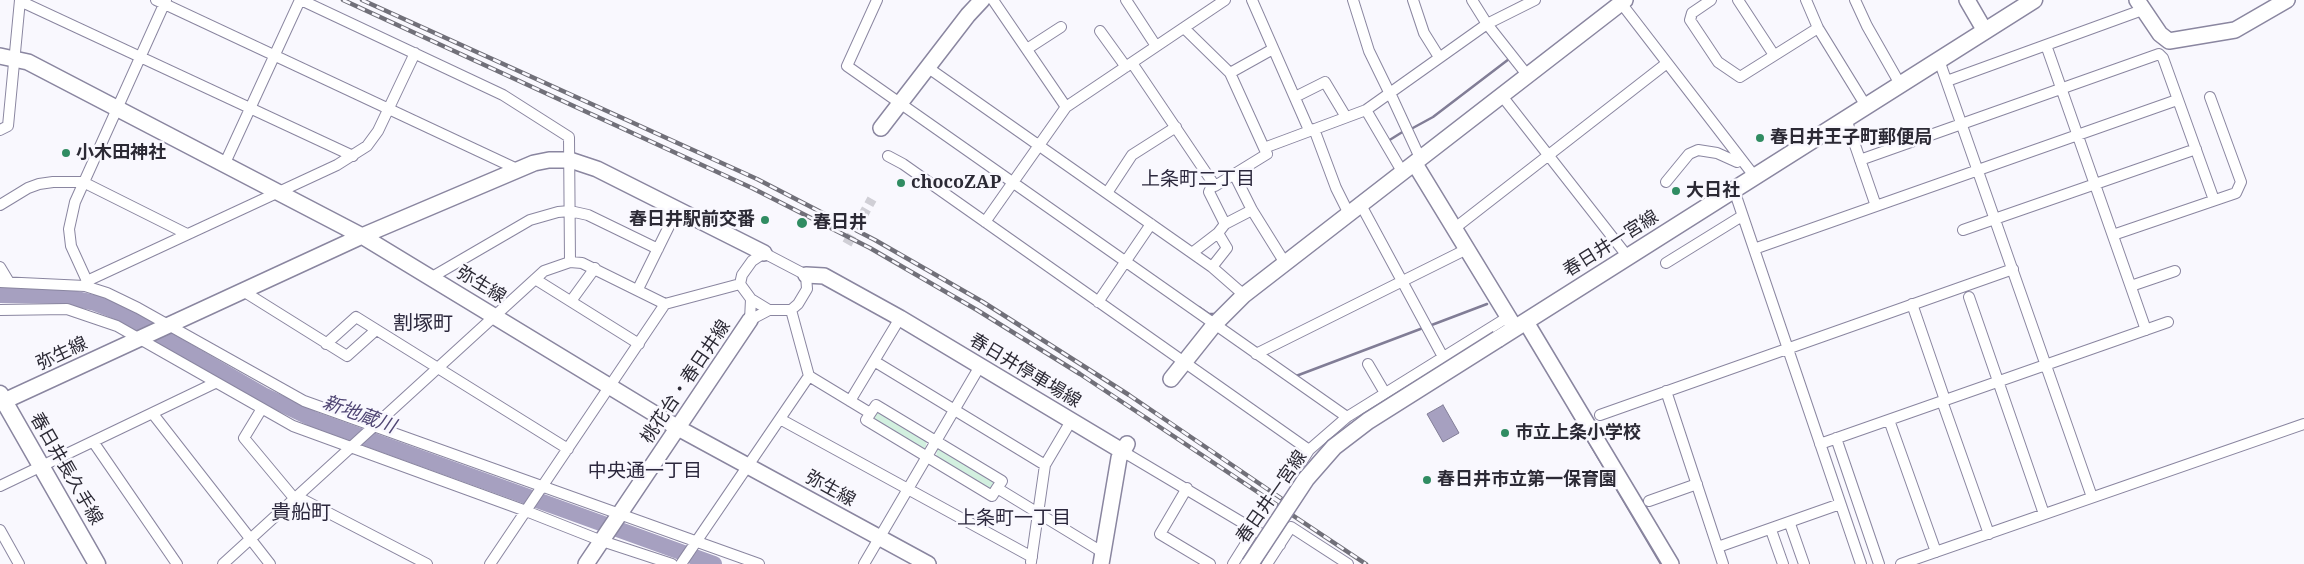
<!DOCTYPE html>
<html>
<head>
<meta charset="utf-8">
<style>
  body { margin:0 }
  canvas { display:block; background:#f9f8fe }
</style>
</head>
<body>
<canvas width="2304" height="564"></canvas>
<script>
const c = document.querySelector('canvas').getContext('2d');
c.lineJoin = 'round';
function paint(path, color) { c.fillStyle = color; c.fill(path, 'evenodd'); }
const shape = rows => new Path2D(rows.map(r => 'M' + r).join(''));
function strokePath(path, color, width, dash) { c.strokeStyle = color; c.lineWidth = width; c.lineCap = dash ? 'butt' : 'round'; c.setLineDash(dash || []); c.stroke(path); }
function drawText(font, color, halo, rows, align = 'center') {
  c.font = font + ' "Noto Serif","Noto Sans JP",serif'; c.lineWidth = 5; c.setLineDash([]); c.textBaseline = 'middle'; c.strokeStyle = halo; c.fillStyle = color; for (const [text, x, y, turn = 0] of rows) {
    c.save(); c.translate(x, y); c.rotate((+turn || 0) * Math.PI / 180); c.textAlign = isNaN(turn) ? turn : align; if (halo) c.strokeText(text, 0, 0); c.fillText(text, 0, 0); c.restore();
  }
}
paint(shape([
  [879,412,927,441,925,449,921,450,873,420,875,413],
  [941,449,993,481,994,485,992,489,988,490,936,458,937,450]
]), '#d2f0df');
const water = shape([
  [1443,405,1459,433,1443,442,1427,414,1443,405]
]);
paint(water, '#a6a0c0');
strokePath(water, '#817d96', 1);
strokePath(shape([
  [1411,129,1433,117,1509,59],
  [1388,141,1404,131],
  [1199,307,1209,314,1216,314],
  [1429,326,1487,304],
  [1296,376,1423,328],
  [1570,410,1661,564]
]), '#817d96', 2.5);
strokePath(shape([
  [0,295,63,296,95,303,123,314,263,395,313,419,714,564]
]), '#a6a0c0', 16);
strokePath(shape([
  [847,244,872,199]
]), '#d0cfd6', 10, [10, 5]);
const street = shape([
  [156,0,517,169],
  [301,0,503,95,569,137,570,262],
  [877,0,847,66,1347,417],
  [993,0,1066,107],
  [1126,0,1156,46],
  [1252,0,1309,130],
  [1353,0,1369,51,1389,92],
  [1413,0,1424,33,1439,57],
  [1472,0,1487,24,1528,76],
  [1711,0,1692,13,1690,20,1718,62,1740,77,1818,28],
  [1738,0,1774,55],
  [1806,0,1818,28,1866,106],
  [1855,0,1867,26,1900,84],
  [20,1,353,156],
  [1621,3,1755,177],
  [1184,28,1230,73,1264,148],
  [1100,31,1126,67],
  [2046,45,2146,330],
  [1027,49,1061,27],
  [1939,60,2092,497],
  [1132,63,1215,186,1267,154,1264,148,1366,110,1487,24,1535,0],
  [927,67,1212,267,1244,295],
  [1230,73,1273,49],
  [1947,81,2145,9],
  [1391,95,1421,160],
  [1502,96,1628,257],
  [1295,97,1325,82,1346,117],
  [1366,110,1403,173],
  [1846,119,1876,206],
  [1314,129,1336,188,1349,214],
  [0,130,8,126,20,0],
  [888,156,903,164,1309,450],
  [1860,160,2159,54,2163,58,2214,200],
  [225,163,300,0],
  [1234,174,1252,210,1285,263],
  [1666,182,1689,154,1698,150,1717,153,1737,162,1741,160],
  [1213,183,1209,192,1225,224],
  [1734,190,1861,564],
  [1107,193,1132,155,1176,127],
  [0,205,28,188,39,184,53,182,83,182,187,234],
  [1361,205,1443,357],
  [985,222,1066,107,1225,0],
  [1455,228,1667,63],
  [1963,230,2196,149],
  [2113,235,2236,193,2241,182,2210,97],
  [1754,249,2177,100],
  [1192,253,1218,233,1225,224,1252,210],
  [1666,263,1742,216],
  [0,267,9,282],
  [1212,267,1227,248,1218,233],
  [432,277,530,220,558,212,570,211,588,215,658,249],
  [535,279,639,344],
  [87,281,71,246,69,229,75,202,166,0],
  [0,282,85,286,107,293,138,308,304,401,759,564],
  [85,286,87,281,337,165,367,146,378,131,415,53],
  [2131,286,2175,271],
  [638,289,678,208],
  [243,291,347,356,376,330],
  [1969,297,2044,514],
  [751,299,750,320,769,310,791,310,798,304,807,289,806,275,764,253,752,261,742,275,740,284,751,299,769,310],
  [571,301,595,268],
  [1098,302,1151,224],
  [1912,304,1945,400],
  [0,310,67,309,117,326,293,426,526,511,602,541,672,564],
  [791,310,809,376,870,413],
  [326,344,356,317,568,449],
  [1256,354,1467,249],
  [874,361,1045,465],
  [1368,364,1385,393],
  [1666,391,1723,564],
  [850,401,900,318],
  [1942,401,1989,534],
  [261,410,244,438,294,498],
  [153,414,270,564],
  [1600,415,2013,269],
  [780,419,1032,557],
  [1889,420,1936,552],
  [1836,438,1879,564],
  [94,443,177,564],
  [1820,444,2168,322],
  [1122,451,1280,545],
  [1302,461,1309,450,1347,417,1508,317],
  [0,486,215,383],
  [997,488,1002,481,876,405,866,420,992,496,997,488,1102,552],
  [1187,488,1160,534,1210,564],
  [296,496,427,564],
  [1649,501,1697,484],
  [1790,524,1804,564],
  [0,530,19,564],
  [1771,530,1783,564],
  [1718,547,1840,504],
  [1031,562,1045,465,1071,421],
  [223,564,544,271,570,262,582,263,665,304],
  [490,564,665,304,740,284],
  [681,564,809,376],
  [864,564,980,366],
  [1233,564,1255,529],
  [1267,564,1291,527,1348,564],
  [1901,564,2304,424]
]);
const secondary = shape([
  [1967,0,1985,31],
  [2137,0,2160,34,2169,41,2235,30,2287,0],
  [0,56,28,62,362,236,678,428,928,564],
  [881,128,968,15,982,0],
  [1415,164,1515,328],
  [806,275,824,276,900,318,1122,451],
  [1526,322,1671,564],
  [1171,379,1214,325,1244,295,1625,0],
  [0,403,362,236,534,163,549,160,570,160,597,169,764,253],
  [586,564,750,320],
  [1101,564,1119,458,1127,444]
]);
const primary = shape([
  [1498,339,2034,0],
  [0,394,97,564]
]);
strokePath(street, '#8a86a0', 12);
strokePath(secondary, '#8a86a0', 18);
strokePath(primary, '#8a86a0', 19);
strokePath(street, '#fff', 10);
strokePath(secondary, '#fff', 15);
strokePath(primary, '#fff', 16);
const rail = shape([
  [343,0,752,188,870,248,977,310,1080,374,1366,564],
  [362,0,757,179,875,240,983,302,1129,395,1285,501]
]);
strokePath(rail, '#717079', 4.5);
strokePath(rail, '#f9f8fe', 2.5, [8]);
const primaryBridge = shape([
  [1250,564,1306,479,1334,447,1368,421,1498,339]
]);
strokePath(primaryBridge, '#8a86a0', 19, []);
strokePath(primaryBridge, '#fff', 16);
for (const [x, y, r, color] of [
  [1760,138,5,"#308c62"],
  [66,153,5,"#308c62"],
  [901,183,5,"#308c62"],
  [1676,191,5,"#308c62"],
  [765,220,5,"#308c62"],
  [802,223,6,"#308c62"],
  [1505,433,5,"#308c62"],
  [1427,480,5,"#308c62"]
]) { const dot = new Path2D(); dot.arc(x, y, r, 0, 2 * Math.PI); c.fillStyle = color; c.fill(dot); strokePath(dot, '#f9f8fe', 2); }
drawText('bold 18px', '#2c2a35', '#f9f8fe', [
  ["春日井王子町郵便局",1770,138],
  ["小木田神社",76,153],
  ["chocoZAP",911,183],
  ["大日社",1686,191],
  ["春日井駅前交番",755,220,"right"],
  ["春日井",813,223],
  ["市立上条小学校",1515,433],
  ["春日井市立第一保育園",1437,480]
], 'left');
drawText('18px', '#2c2a35', '#f9f8fe', [
  ["春日井一宮線",1611,244,-32],
  ["弥生線",481,285,31],
  ["弥生線",62,354,-25],
  ["春日井停車場線",1025,371,31],
  ["桃花台・春日井線",686,382,-56],
  ["春日井長久手線",66,469,60],
  ["弥生線",830,489,29],
  ["春日井一宮線",1272,497,-55]
]);
drawText('19px', '#2c283d', '#f9f8fe', [
  ["上条町二丁目",1198,180],
  ["中央通一丁目",645,472],
  ["上条町一丁目",1014,519]
]);
drawText('italic 19px', '#504674', '#f9f8fe', [
  ["新地蔵川",359,415,20]
]);
drawText('20px', '#2c283d', '#f9f8fe', [
  ["割塚町",423,324],
  ["貴船町",301,513]
]);
</script>
</body>
</html>
